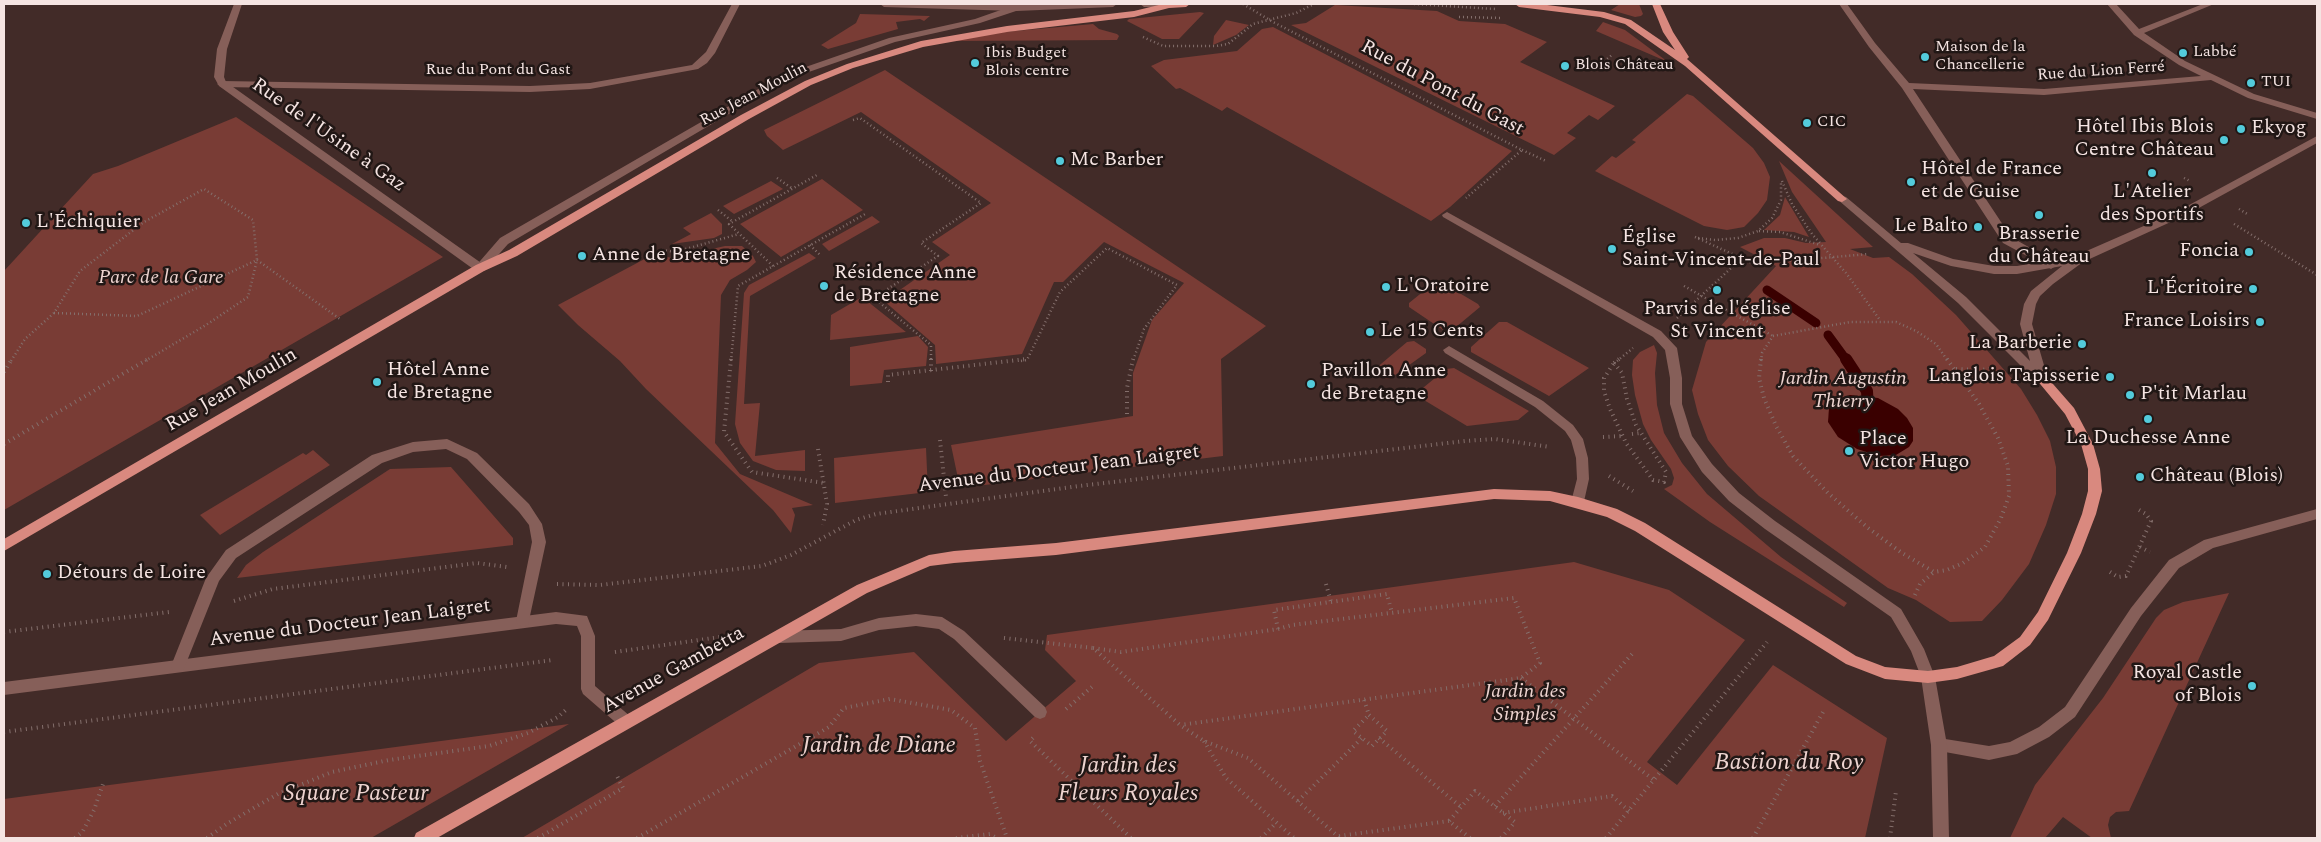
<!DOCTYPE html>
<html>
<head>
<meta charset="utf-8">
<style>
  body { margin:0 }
  #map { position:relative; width:2321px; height:842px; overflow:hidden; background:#422b28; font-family:Spectral,serif }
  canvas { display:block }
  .frame { position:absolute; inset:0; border:5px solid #f5e4e2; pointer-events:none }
</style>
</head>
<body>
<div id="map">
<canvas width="2321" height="842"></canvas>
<div class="frame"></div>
</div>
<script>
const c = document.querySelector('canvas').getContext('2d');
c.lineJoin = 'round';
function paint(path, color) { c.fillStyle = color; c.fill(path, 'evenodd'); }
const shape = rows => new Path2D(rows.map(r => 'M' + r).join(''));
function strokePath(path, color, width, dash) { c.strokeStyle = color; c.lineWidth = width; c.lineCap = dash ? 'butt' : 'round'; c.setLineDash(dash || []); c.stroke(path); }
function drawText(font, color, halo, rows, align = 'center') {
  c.font = font + ' Spectral,serif'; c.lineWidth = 5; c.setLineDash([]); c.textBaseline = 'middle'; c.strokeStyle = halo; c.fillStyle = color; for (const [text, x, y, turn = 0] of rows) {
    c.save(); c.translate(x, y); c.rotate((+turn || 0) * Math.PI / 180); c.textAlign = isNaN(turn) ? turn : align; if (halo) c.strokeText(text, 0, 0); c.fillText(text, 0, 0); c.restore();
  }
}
paint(shape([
  [1620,4,1639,4,1643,14,1641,16,1635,17,1611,10],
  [1335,5,1437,11,1459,21,1505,24,1547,42,1520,62,1615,106,1598,120,1589,115,1567,133,1576,138,1554,155,1291,25,1306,23],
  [1200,12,1204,13,1179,39,1162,39,1127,21,1129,19],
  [860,14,930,16,924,21,920,19,896,22,898,29,828,49,821,45,856,23],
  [1226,20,1249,25,1236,35,1213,45,1214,36],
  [1603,22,1625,30,1668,62,1596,31],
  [1093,24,1099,29,1117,34,1119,36,1117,40,950,41,1004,32],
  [1273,27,1512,151,1450,207,1431,221,1227,107,1222,111,1180,88,1176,89,1151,66,1164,60,1237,51,1262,29],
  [885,70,1266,326,1221,359,1223,456,960,488,951,445,1133,416,1133,373,1152,320,1184,283,1104,242,1063,282,1054,282,1022,354,936,364,935,345,884,301,950,255,932,242,991,203,861,112,783,150,767,136,764,130],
  [1687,94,1693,96,1753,148,1764,163,1770,177,1767,200,1758,213,1744,227,1727,230,1704,226,1595,171,1612,156,1616,158,1636,142,1632,140],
  [236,117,443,257,4,510,4,271,93,174,118,166],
  [1779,161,1873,247,1850,249,1873,258,1889,257,1912,274,1956,315,2021,389,2037,415,2050,441,2056,467,2056,494,2046,525,2029,564,2002,600,1982,621,1950,622,1916,600,1888,588,1759,496,1728,466,1708,440,1698,414,1692,390,1706,342,1776,266,1740,247,1764,238,1785,238,1806,243,1826,242,1792,192],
  [822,179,863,210,781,257,740,224],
  [771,181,783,189,734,214,723,206],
  [1785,197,1809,237,1794,232,1764,230,1780,215],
  [711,213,722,224,722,234,714,238,672,244,691,234,683,228],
  [872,216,880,222,829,251,822,244],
  [725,246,742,246,753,256,756,262,747,270,730,280,721,295,715,443,740,474,813,505,792,508,795,515,791,533,773,510,646,389,620,361,578,325,558,305,654,254,672,258],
  [809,253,816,258,750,296,744,404,760,403,755,456,805,450,805,471,776,470,753,461,740,443,735,424,744,293,749,285],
  [1439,281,1478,304,1480,307,1450,332,1443,330,1409,307,1409,303,1435,282],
  [862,297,906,332,830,340,831,315],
  [1499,322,1507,322,1589,368,1549,396,1471,352,1471,347],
  [918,336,928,347,926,366,884,370,882,383,850,386,850,347],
  [1414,341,1426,349,1426,353,1391,378,1386,379,1376,372,1375,369,1407,342],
  [1654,345,1657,353,1655,373,1657,405,1664,433,1682,463,1707,494,1781,557,1847,603,1844,607,1710,522,1664,489,1672,485,1674,478,1671,469,1651,440,1643,424,1635,395,1632,375,1633,360,1640,352],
  [1454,368,1529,411,1518,420,1467,426,1419,397,1418,392,1446,369],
  [926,448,928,492,835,503,834,458],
  [313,450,330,465,220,535,200,515,303,453,306,455],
  [451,467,513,538,513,545,237,578,246,565,263,552,390,469],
  [1574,562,1669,590,1745,640,1647,762,1677,785,1773,665,1887,738,1865,838,522,838,819,663,914,652,1006,741,1076,681,1045,650,1047,635],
  [2229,593,2129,811,2116,812,2110,817,2108,825,2111,838,2092,838,2063,817,2045,838,2010,838,2035,785,2103,698,2156,618,2164,610,2183,602],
  [569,724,371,838,4,838,4,799]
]), '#793c35');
paint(shape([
  [1850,395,1878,398,1898,409,1907,418,1913,428,1913,441,1909,447,1896,455,1879,456,1857,449,1838,437,1828,422,1829,408,1836,400]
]), '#3a0000');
strokePath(shape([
  [1767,290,1816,323],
  [1828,335,1847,361]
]), '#3a0000', 9);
strokePath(shape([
  [1846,359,1867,391,1868,411]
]), '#3a0000', 12);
strokePath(shape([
  [1243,4,1273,22,1522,150,1466,198],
  [1414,4,1496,9],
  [1459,17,1502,18],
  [1143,37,1163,46,1216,46,1228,44,1253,24,1296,13,1314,4],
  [1601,64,1612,55],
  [853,120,860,118,981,203,921,243,938,256,874,298,931,345,931,361],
  [1522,150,1546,161],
  [777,178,793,189],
  [2184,178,2190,181],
  [1782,181,1792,204,1812,234,1846,273,1880,320],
  [2239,209,2249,215],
  [718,210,733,222],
  [2234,224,2317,275],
  [1759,231,1780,232,1820,245],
  [1695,237,1750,262,1764,263,1869,254],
  [1698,238,1715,240,1738,238,1758,231,1772,218,1781,200,1781,182],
  [810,245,821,256],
  [662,250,675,252,739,234],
  [257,260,340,319],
  [773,266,729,224,817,175],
  [1684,286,1773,336],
  [54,313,137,316,257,260],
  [1677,318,1741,259],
  [1773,336,1850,322,1896,322,1916,331,1936,344,1948,361],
  [11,361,25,339,54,313,80,271,144,222,204,189,253,220,257,260,248,297,206,325,145,361],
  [731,361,738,286,867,213],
  [1021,361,1027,360,1060,292,1107,248,1177,285,1144,329,1133,361],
  [1617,361,1633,348],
  [1761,361,1762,353,1773,336]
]), '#846f6c', 2.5, [1, 3]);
strokePath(shape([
  [731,359,724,432,752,472,824,483],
  [931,359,931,371],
  [1761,359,1759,378,1764,398,1776,426,1793,456,1828,493,1868,528,1902,553,1934,572,1947,570,1963,563,1985,547,2001,518,2009,496,2008,466,1998,438,1979,404,1947,359],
  [1614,363,1622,373,1627,399,1636,425,1666,472,1664,482,1653,480,1626,443,1610,409,1604,391,1604,378,1614,363],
  [1614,363,1619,359],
  [1956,369,1982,370,1994,368],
  [4,372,12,359],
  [888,382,888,375,1027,359],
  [1127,414,1127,388,1133,359],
  [1632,434,1640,433],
  [1603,437,1622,436],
  [940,440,946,497],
  [4,444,148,359],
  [818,449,827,504,823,525],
  [1609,476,1633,491],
  [2140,547,2150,552],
  [2110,572,2118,577,2126,576,2151,521,2146,514,2139,510],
  [557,584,600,585,762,566,791,555,856,520,876,514,1079,486,1465,441,1495,439,1550,447],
  [1326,584,1331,602],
  [1915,595,1920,584,1934,572],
  [234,601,273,589,477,563,507,567],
  [1278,629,1274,610,1387,594,1392,613],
  [4,632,169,612],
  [1004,638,1093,648,1180,725,1204,741,1248,758,1340,838],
  [1093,648,1121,652,1278,629,1292,625,1514,598,1540,663,1521,678,1180,725],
  [615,652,720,637],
  [1521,678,1654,780],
  [1364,700,1369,715],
  [1066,709,1093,686],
  [1369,715,1387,731,1372,746,1353,731,1369,715],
  [4,732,553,660],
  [1033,738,1030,741,1131,838],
  [1379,738,1461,807],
  [1204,741,1226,778,1294,838],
  [1298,801,1362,738],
  [1495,806,1632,654],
  [1503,813,1612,796,1629,811],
  [1339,836,1449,821],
  [75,838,83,831,94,810,104,781],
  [207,838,228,823,278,794,332,772,389,760,489,746,528,733,558,717,568,708],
  [538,838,623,788,616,774],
  [637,838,829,727,844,708,890,699,951,710,975,728,980,761,1007,838],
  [956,838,990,834,997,838],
  [1261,838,1276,823],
  [1470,838,1449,821,1475,791,1515,822,1501,838],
  [1606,838,1767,642],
  [1753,838,1823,712],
  [1890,838,1896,791]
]), '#846f6c', 4, [1, 4.5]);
paint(shape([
  [1014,4,1022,4,1019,10,980,23,895,42,803,74,773,88,508,244,484,271,476,271,474,268,500,238,767,84,797,70,889,38,975,19,1012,6,1014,4],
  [1447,212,1661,331,1677,348,1682,378,1682,404,1692,436,1712,464,1739,493,1775,521,1901,609,1924,649,1935,677,1933,682,1928,683,1923,682,1911,651,1891,617,1765,529,1729,501,1702,472,1680,437,1670,404,1670,378,1665,350,1653,337,1443,217,1442,215,1447,212],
  [1449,346,1543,401,1573,425,1583,439,1588,458,1589,479,1583,506,1578,507,1573,506,1571,502,1577,479,1576,458,1571,440,1565,431,1535,407,1445,353,1443,350,1449,346],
  [556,612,587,616,595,636,595,686,631,717,634,722,631,727,626,729,621,727,583,694,581,689,581,636,577,626,556,624,4,695,4,682,556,612],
  [916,614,942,617,964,631,1045,707,1047,712,1045,717,1040,719,1035,717,954,639,939,629,916,626,879,630,841,641,779,643,774,641,772,637,774,633,779,631,841,629,879,618,916,614]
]), '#865f59');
paint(shape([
  [1839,4,1847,4,1875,43,1909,83,2044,89,2201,76,2179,65,2134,35,2107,4,2116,4,2139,29,2203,4,2214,4,2144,33,2185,61,2254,94,2317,113,2317,119,2248,98,2211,80,2044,95,1913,89,2011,237,2055,262,2057,265,2051,269,2003,243,1902,88,1869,47,1839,4],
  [2317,509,2317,519,2213,548,2179,568,2141,616,2075,717,2049,737,2017,754,1989,760,1934,750,1931,745,1934,740,1939,738,1989,746,2010,742,2039,727,2065,707,2131,608,2169,560,2204,540,2317,509]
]), '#865f59');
paint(shape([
  [732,4,740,4,715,53,707,63,698,69,590,89,530,92,222,87,217,84,222,81,530,86,590,83,692,65,706,52,732,4],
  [2317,136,2317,143,2186,215,2083,262,2053,284,2040,296,2036,304,2032,324,2048,379,2042,383,2036,381,1958,303,1837,199,1842,196,1846,197,1901,243,1908,243,1953,259,1994,266,2017,266,2075,256,2178,211,2317,136],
  [1913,253,1951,266,1994,274,2017,274,2062,266,2031,291,2024,304,2020,324,2030,361,1966,297,1913,253],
  [447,439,477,453,529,504,542,524,546,542,528,625,523,627,518,625,516,621,532,542,529,525,519,512,467,459,446,449,413,452,382,463,236,558,219,581,183,671,178,672,173,671,171,666,206,578,226,550,372,455,413,442,447,439],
  [1928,671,1933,672,1935,677,1947,745,1949,838,1933,838,1931,745,1921,677,1923,672,1928,671]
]), '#865f59');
paint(shape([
  [234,4,242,4,227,49,224,77,226,82,484,265,486,268,484,271,476,271,219,86,214,77,217,49,234,4],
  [880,4,1016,5,1117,4,1113,7,1016,11,884,7,880,4],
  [1140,4,1173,4,1173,5,1169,8,1144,7,1140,4]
]), '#865f59');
paint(shape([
  [1163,4,1190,4,1186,7,1169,8,1134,17,1007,32,923,47,853,68,811,85,749,119,517,256,484,271,4,551,4,539,476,265,509,250,741,115,805,81,847,64,921,41,1007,26,1134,11,1163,4],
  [1515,4,1539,4,1604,12,1631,20,1675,50,1663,32,1652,4,1660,4,1673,32,1689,57,1687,59,1847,199,1842,202,1838,201,1685,66,1625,24,1600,17,1519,7,1515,4],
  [2042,375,2046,376,2074,408,2093,444,2100,469,2102,491,2096,514,2081,553,2048,620,2030,645,2003,666,1957,679,1928,683,1885,679,1846,664,1635,531,1607,517,1550,501,1494,499,1056,555,954,563,930,566,867,593,437,838,414,838,416,833,857,585,929,555,954,551,1056,543,1494,489,1550,491,1578,497,1617,509,1645,523,1856,656,1885,667,1928,671,1957,667,1994,656,2020,637,2038,612,2067,553,2082,514,2088,491,2088,469,2081,444,2065,414,2036,379,2042,375]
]), '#d9897f');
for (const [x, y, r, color] of [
  [2183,53,5,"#53cbdb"],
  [1925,57,5,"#53cbdb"],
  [975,63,5,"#53cbdb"],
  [1565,66,5,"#53cbdb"],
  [2251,83,5,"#53cbdb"],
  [1807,123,5,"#53cbdb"],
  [2241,129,5,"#53cbdb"],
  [2224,140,5,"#53cbdb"],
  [1060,161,5,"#53cbdb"],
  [2152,173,5,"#53cbdb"],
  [1911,182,5,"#53cbdb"],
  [2039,215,5,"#53cbdb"],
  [26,223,5,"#53cbdb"],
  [1978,227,5,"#53cbdb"],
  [1612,249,5,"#53cbdb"],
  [2249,252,5,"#53cbdb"],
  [582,256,5,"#53cbdb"],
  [824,286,5,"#53cbdb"],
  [1386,287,5,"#53cbdb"],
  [2253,289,5,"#53cbdb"],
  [1717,290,5,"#53cbdb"],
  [2260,322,5,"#53cbdb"],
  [1370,332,5,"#53cbdb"],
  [2082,344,5,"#53cbdb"],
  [2110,377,5,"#53cbdb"],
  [377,382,5,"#53cbdb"],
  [1311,384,5,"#53cbdb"],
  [2130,395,5,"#53cbdb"],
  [2148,419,5,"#53cbdb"],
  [1849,451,5,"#53cbdb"],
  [2140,477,5,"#53cbdb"],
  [47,574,5,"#53cbdb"],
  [2252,686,5,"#53cbdb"]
]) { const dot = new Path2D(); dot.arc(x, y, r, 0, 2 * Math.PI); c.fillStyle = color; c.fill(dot); strokePath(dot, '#211715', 2); }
drawText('16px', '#f5e4e2', '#211715', [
  ["Maison de la",1935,48],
  ["Chancellerie",1935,66],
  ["Labbé",2193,53],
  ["Ibis Budget",985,54],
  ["Blois centre",985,72],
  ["Blois Château",1575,66],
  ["TUI",2261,83],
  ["CIC",1817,123]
], 'left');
drawText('16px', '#f5e4e2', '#211715', [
  ["Rue du Pont du Gast",498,71],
  ["Rue du Lion Ferré",2101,72,-4],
  ["Rue Jean Moulin",754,95,-28]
]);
drawText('20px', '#f5e4e2', '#211715', [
  ["Rue du Pont du Gast",1442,89,28],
  ["Rue de l'Usine à Gaz",328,136,35],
  ["Rue Jean Moulin",232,391,-30],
  ["Avenue du Docteur Jean Laigret",1059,470,-7],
  ["Avenue du Docteur Jean Laigret",350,624,-7],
  ["Avenue Gambetta",674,671,-29]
]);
drawText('20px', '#f5e4e2', '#211715', [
  ["Hôtel Ibis Blois",2214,128,"right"],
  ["Centre Château",2214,151,"right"],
  ["Ekyog",2251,129],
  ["Mc Barber",1070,161],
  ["Hôtel de France",1921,170],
  ["et de Guise",1921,193],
  ["L'Atelier",2152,193,"center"],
  ["des Sportifs",2152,216,"center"],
  ["L'Échiquier",36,223],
  ["Le Balto",1968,227,"right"],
  ["Brasserie",2039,235,"center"],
  ["du Château",2039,258,"center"],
  ["Église",1622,238],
  ["Saint-Vincent-de-Paul",1622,261],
  ["Foncia",2239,252,"right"],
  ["Anne de Bretagne",592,256],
  ["Résidence Anne",834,274],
  ["de Bretagne",834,297],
  ["L'Oratoire",1396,287],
  ["L'Écritoire",2243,289,"right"],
  ["Parvis de l'église",1717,310,"center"],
  ["St Vincent",1717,333,"center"],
  ["France Loisirs",2250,322,"right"],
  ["Le 15 Cents",1380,332],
  ["La Barberie",2072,344,"right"],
  ["Hôtel Anne",387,371],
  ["de Bretagne",387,394],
  ["Pavillon Anne",1321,372],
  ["de Bretagne",1321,395],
  ["Langlois Tapisserie",2100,377,"right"],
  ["P'tit Marlau",2140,395],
  ["La Duchesse Anne",2148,439,"center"],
  ["Place",1859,440],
  ["Victor Hugo",1859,463],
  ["Château (Blois)",2150,477],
  ["Détours de Loire",57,574],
  ["Royal Castle",2242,674,"right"],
  ["of Blois",2242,697,"right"]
], 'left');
drawText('italic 20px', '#eed4d0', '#211715', [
  ["Parc de la Gare",161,279],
  ["Jardin Augustin",1843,380],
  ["Thierry",1843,403],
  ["Jardin des",1525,693],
  ["Simples",1525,716]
]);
drawText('italic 24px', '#eed4d0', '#211715', [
  ["Jardin de Diane",879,747],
  ["Bastion du Roy",1789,764],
  ["Jardin des",1128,767],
  ["Fleurs Royales",1128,795],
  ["Square Pasteur",356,795]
]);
</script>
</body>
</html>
